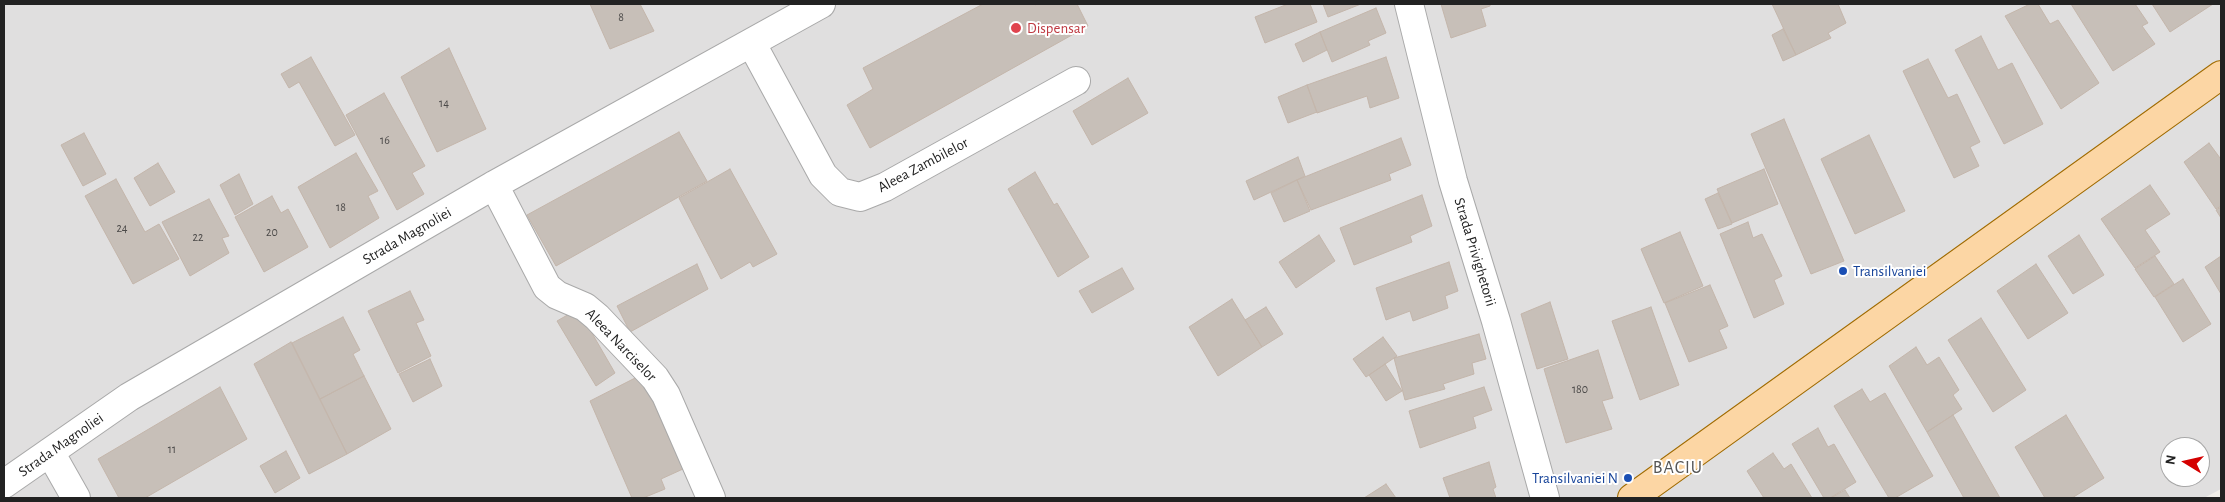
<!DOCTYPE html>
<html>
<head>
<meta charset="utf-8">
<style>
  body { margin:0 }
  #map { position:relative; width:2225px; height:502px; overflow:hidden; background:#f2efe9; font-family:"Alegreya Sans",sans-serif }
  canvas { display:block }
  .frame { position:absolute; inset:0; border:5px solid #222; pointer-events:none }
  .north { position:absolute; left:2160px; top:437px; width:50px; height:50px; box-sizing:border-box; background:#fff; border:1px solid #a7a7a7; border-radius:50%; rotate:279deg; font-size:14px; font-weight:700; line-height:20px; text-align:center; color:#222 }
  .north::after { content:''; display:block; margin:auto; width:18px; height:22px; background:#d40000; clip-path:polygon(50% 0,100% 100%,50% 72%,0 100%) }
</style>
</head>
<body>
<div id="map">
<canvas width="2225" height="502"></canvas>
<div class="frame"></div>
<div class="north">N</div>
</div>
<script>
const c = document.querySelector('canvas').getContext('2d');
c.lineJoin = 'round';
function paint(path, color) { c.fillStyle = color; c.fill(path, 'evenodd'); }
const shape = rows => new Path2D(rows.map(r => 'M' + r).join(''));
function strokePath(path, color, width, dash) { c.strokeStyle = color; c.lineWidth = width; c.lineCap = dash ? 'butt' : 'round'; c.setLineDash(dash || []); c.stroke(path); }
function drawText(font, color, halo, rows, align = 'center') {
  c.font = font + ' "Alegreya Sans",sans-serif'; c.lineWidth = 4; c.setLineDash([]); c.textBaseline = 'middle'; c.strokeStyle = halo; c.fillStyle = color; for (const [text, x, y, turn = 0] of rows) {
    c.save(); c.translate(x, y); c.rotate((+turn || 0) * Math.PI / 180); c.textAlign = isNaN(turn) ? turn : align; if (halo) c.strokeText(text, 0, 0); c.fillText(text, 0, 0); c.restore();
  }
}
paint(shape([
  [4,4,2221,4,2221,489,2204,498,4,498],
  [2170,447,2200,447,2200,477,2170,477]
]), '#e0dfdf');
const building = shape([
  [590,4,640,4,654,31,610,49,590,4],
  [983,4,1034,4,1035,5,1038,4,1077,4,1088,26,870,148,847,105,873,89,863,68,983,4],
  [1288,4,1310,4,1317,22,1265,43,1255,17,1288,4],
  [1323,4,1361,4,1328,17,1323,4],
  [1441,4,1490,4,1490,6,1481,9,1486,26,1451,38,1441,4],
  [1772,4,1838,4,1846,23,1828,33,1831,38,1796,55,1772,4],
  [2030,4,2038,4,2050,24,2058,20,2099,83,2061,109,2005,16,2030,4],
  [2071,4,2135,4,2148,23,2142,26,2155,44,2113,71,2071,4],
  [2152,4,2213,4,2170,32,2152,4],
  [1376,8,1386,33,1368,41,1370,45,1332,62,1320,32,1376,8],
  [1783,29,1796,55,1783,61,1772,35,1783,29],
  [1320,32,1327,50,1303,62,1295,44,1320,32],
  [1981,36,1998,70,2012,63,2043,124,2004,144,1955,50,1981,36],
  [449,48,486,129,437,152,401,77,449,48],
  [311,57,355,135,335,146,299,82,289,88,281,74,311,57],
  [1386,57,1399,98,1370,108,1367,96,1317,113,1307,85,1386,57],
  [1928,59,1948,98,1957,94,1980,142,1970,147,1979,166,1954,178,1903,71,1928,59],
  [1128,78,1148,113,1092,145,1073,111,1128,78],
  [1307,85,1317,112,1288,123,1278,97,1307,85],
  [384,93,425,166,412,173,424,194,397,210,346,115,384,93],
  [1784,119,1844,261,1811,274,1751,134,1784,119],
  [679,132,707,181,556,266,527,215,679,132],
  [84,133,106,174,83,186,61,145,84,133],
  [1869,135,1905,211,1855,234,1821,159,1869,135],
  [1401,138,1411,165,1389,174,1391,180,1311,210,1297,180,1401,138],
  [2209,143,2220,158,2221,157,2221,206,2216,209,2184,162,2209,143],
  [356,153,378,191,368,196,379,218,330,248,298,187,356,153],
  [1298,157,1305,176,1254,200,1246,181,1298,157],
  [158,163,175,192,150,206,134,178,158,163],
  [730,169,777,254,753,267,750,262,721,279,679,198,730,169],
  [1764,169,1778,204,1732,223,1717,189,1764,169],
  [1035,172,1054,205,1057,203,1089,257,1058,277,1008,189,1035,172],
  [239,174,253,204,235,215,220,185,239,174],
  [116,179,145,232,159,224,179,259,133,284,85,196,116,179],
  [1297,180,1310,211,1284,222,1271,193,1297,180],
  [2150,185,2170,214,2145,230,2160,252,2135,268,2101,219,2150,185],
  [1718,193,1732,224,1718,229,1705,199,1718,193],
  [1422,195,1432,226,1410,236,1412,242,1354,265,1340,228,1422,195],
  [272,196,281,213,288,209,308,247,264,272,235,217,272,196],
  [209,199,229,236,222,238,229,253,190,276,162,222,209,199],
  [2221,207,2221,218,2216,210,2221,207],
  [1748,222,1753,238,1762,234,1782,276,1774,280,1784,304,1754,318,1720,234,1748,222],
  [1680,232,1703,286,1664,303,1641,249,1680,232],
  [1319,235,1335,261,1296,288,1279,262,1319,235],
  [2079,235,2104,275,2073,294,2048,256,2079,235],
  [2155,256,2174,284,2154,297,2135,269,2155,256],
  [2221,256,2221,294,2205,267,2221,256],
  [1449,262,1458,291,1445,296,1448,308,1413,321,1410,311,1386,320,1376,288,1449,262],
  [697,264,708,289,630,332,617,306,697,264],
  [2036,264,2068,313,2028,339,1997,291,2036,264],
  [1122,268,1134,289,1092,313,1079,291,1122,268],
  [2183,279,2211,324,2183,342,2155,297,2183,279],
  [1710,285,1728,326,1719,330,1727,348,1689,362,1665,303,1710,285],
  [410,291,424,320,416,323,431,356,398,373,368,311,410,291],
  [1232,299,1262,347,1218,376,1189,327,1232,299],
  [1550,302,1568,359,1537,369,1521,314,1550,302],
  [1266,307,1283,334,1262,347,1245,320,1266,307],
  [1651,307,1679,385,1640,400,1612,321,1651,307],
  [578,309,615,373,596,386,557,321,578,309],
  [343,317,360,350,353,354,364,376,320,399,292,343,343,317],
  [1981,318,2026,390,1993,412,1948,340,1981,318],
  [1479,334,1486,359,1472,363,1474,374,1443,384,1445,389,1405,400,1394,358,1479,334],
  [1383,337,1397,356,1366,377,1353,359,1383,337],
  [291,342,347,454,309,474,254,364,291,342],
  [1916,347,1927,365,1939,357,1959,390,1953,395,1962,409,1927,432,1889,366,1916,347],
  [1598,350,1613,398,1602,401,1612,429,1566,443,1544,369,1598,350],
  [430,359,442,386,413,402,399,374,430,359],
  [1385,364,1402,391,1386,401,1369,375,1385,364],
  [641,375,683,469,661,479,665,489,643,498,632,498,590,401,641,375],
  [364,376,391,429,347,454,320,399,364,376],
  [220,387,247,439,145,498,119,498,98,459,220,387],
  [1484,387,1492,410,1473,417,1476,428,1420,448,1409,411,1484,387],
  [1862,389,1870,402,1885,393,1933,476,1895,498,1889,498,1834,406,1862,389],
  [1953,415,2000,498,1964,498,1927,432,1953,415],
  [2066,415,2104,478,2072,498,2045,498,2015,447,2066,415],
  [1818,428,1828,447,1834,444,1856,482,1830,498,1824,498,1792,444,1818,428],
  [286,451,300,478,275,493,260,466,286,451],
  [1773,453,1784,469,1791,464,1812,498,1764,498,1747,471,1773,453],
  [1489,462,1496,487,1493,489,1496,498,1450,498,1443,478,1489,462],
  [1386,484,1396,498,1364,498,1386,484],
  [1845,490,1850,498,1831,498,1845,490]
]);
paint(building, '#c7bfb8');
strokePath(building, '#c4b6ab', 1);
const street = shape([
  [1409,4,1453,181,1496,321,1545,498],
  [752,44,823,175,840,192,860,197,885,187,1076,81],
  [494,185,547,287,557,295,585,307,597,317,655,378,666,395,711,498],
  [50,452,76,498],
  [4,484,129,397,494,185,821,4]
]);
const primary = shape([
  [1632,498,2221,75]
]);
strokePath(street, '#a9a9a9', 30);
strokePath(primary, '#a06b00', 30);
strokePath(street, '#fff', 28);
strokePath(primary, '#fcd6a4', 28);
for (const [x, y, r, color] of [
  [1016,28,6,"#e0444e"],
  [1843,271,5,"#1a4fb4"],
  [1628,478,5,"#1a4fb4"]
]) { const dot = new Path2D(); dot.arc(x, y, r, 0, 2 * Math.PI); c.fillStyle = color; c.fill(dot); strokePath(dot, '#fff', 2); }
drawText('12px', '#4b4948', null, [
  ["8",621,17],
  ["14",444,103],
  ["16",385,140],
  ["18",341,207],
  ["24",122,228],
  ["20",272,232],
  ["22",198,237],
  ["180",1580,389],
  ["11",172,449]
]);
drawText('15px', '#be3a42', '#fff', [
  ["Dispensar",1027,28]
], 'left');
drawText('15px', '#222', '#fff', [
  ["Aleea Zambilelor",923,165,-28],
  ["Strada Magnoliei",407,236,-30],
  ["Strada Privighetorii",1475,252,73],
  ["Aleea Narciselor",621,345,46],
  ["Strada Magnoliei",61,445,-35]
]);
drawText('15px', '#164399', '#fff', [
  ["Transilvaniei",1853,271],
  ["Transilvaniei N",1618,478,"right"]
], 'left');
c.letterSpacing = '1px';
drawText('18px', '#555', '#fff', [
  ["BACIU",1678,468]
]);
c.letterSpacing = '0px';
</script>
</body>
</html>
